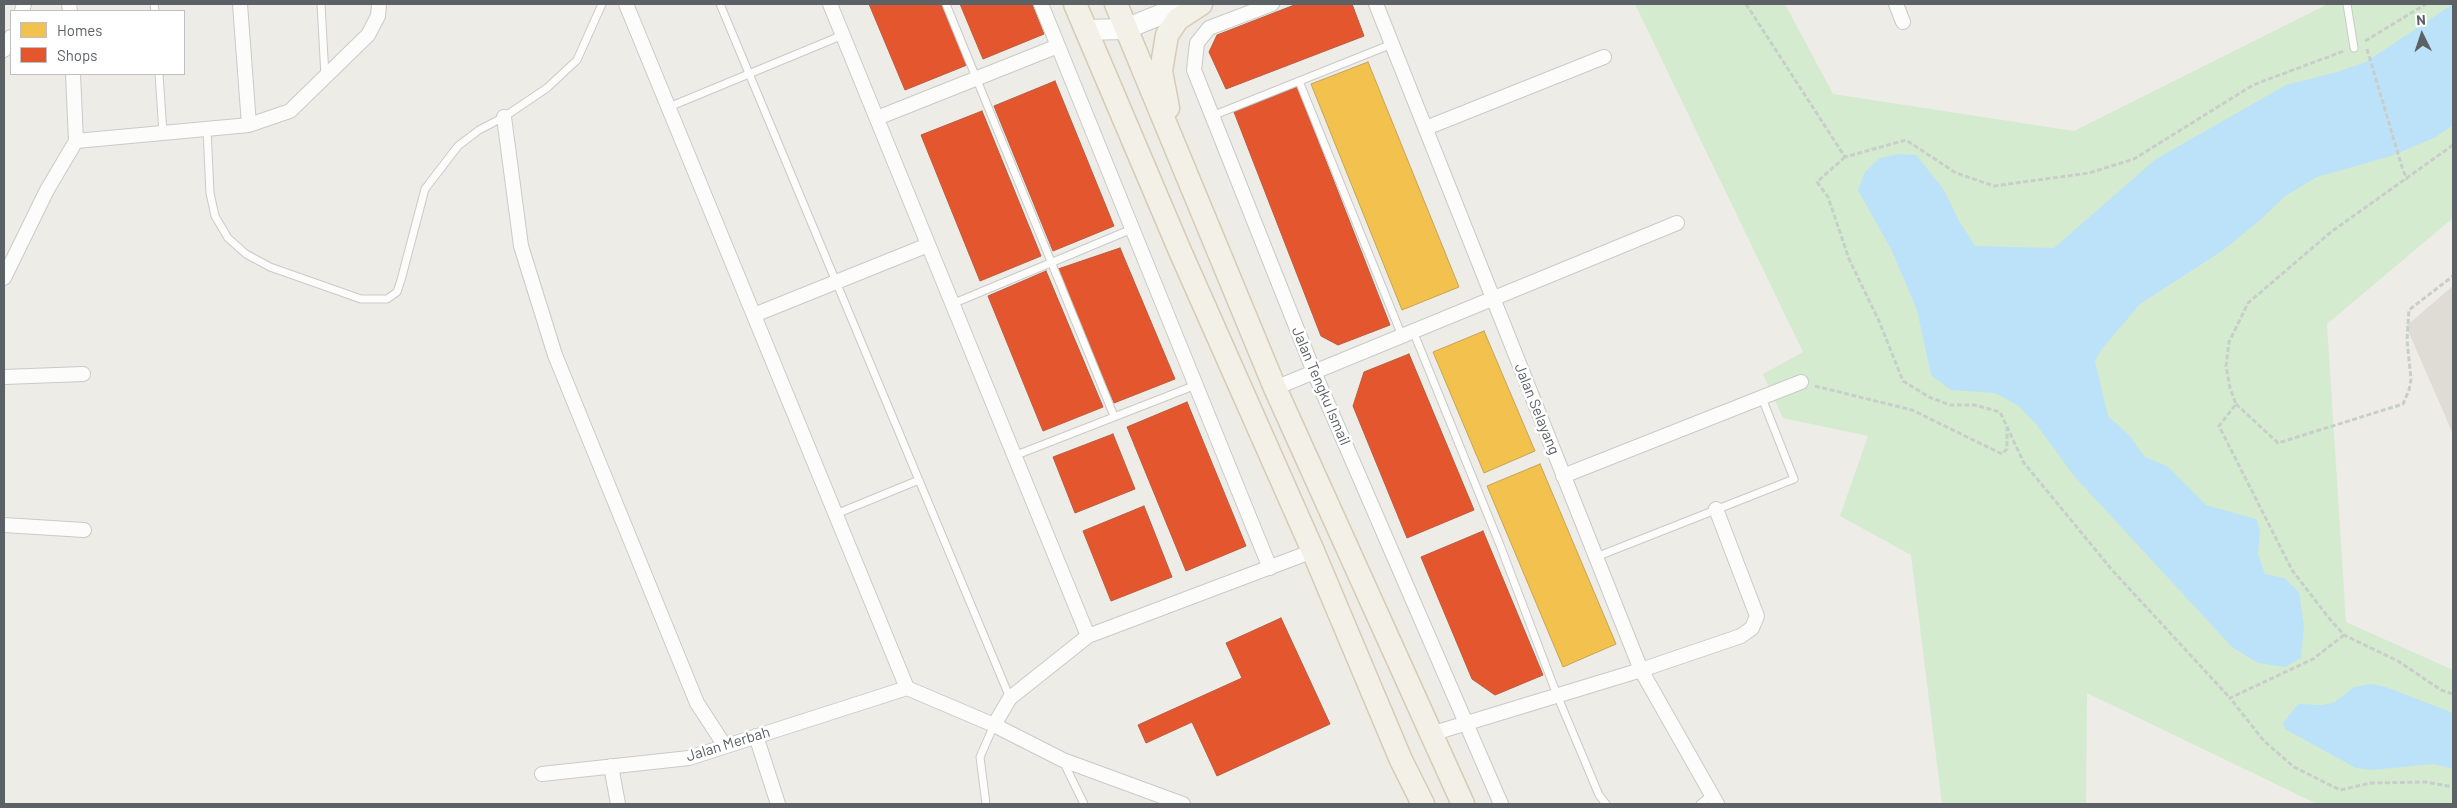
<!DOCTYPE html>
<html>
<head>
<meta charset="utf-8">
<style>
  body { margin:0 }
  #map { position:relative; width:2457px; height:808px; overflow:hidden; background:#edece7; font-family:Barlow,sans-serif }
  canvas { display:block }
  .frame { position:absolute; inset:0; border:5px solid #5c6166; pointer-events:none }
  .legend { position:absolute; left:10px; top:10px; width:175px; height:65px; box-sizing:border-box; background:#fff; border:1px solid #bec0c2; margin:0; padding:6px 9px; list-style:none; font-size:15px; color:#5c6166 }
  .legend li { display:flex; align-items:center; gap:10px; height:25px }
  .legend b { width:25px; border:1px solid #bec0c2 }
  .north { position:absolute; left:2397px; top:10px; width:50px; height:50px; -webkit-text-stroke:4px #fff; paint-order:stroke; rotate:356deg; font-size:14px; font-weight:700; line-height:20px; text-align:center; color:#5c6166 }
  .north::after { content:''; display:block; margin:auto; width:18px; height:22px; background:#5c6166; clip-path:polygon(50% 0,100% 100%,50% 72%,0 100%) }
</style>
</head>
<body>
<div id="map">
<canvas width="2457" height="808"></canvas>
<div class="frame"></div>
<ul class="legend">
<li><b style="height:14px;background:#f2c14e"></b>Homes</li>
<li><b style="height:14px;background:#e4572e"></b>Shops</li>
</ul>
<div class="north">N</div>
</div>
<script>
const c = document.querySelector('canvas').getContext('2d');
c.lineJoin = 'round';
function paint(path, color) { c.fillStyle = color; c.fill(path, 'evenodd'); }
const shape = rows => new Path2D(rows.map(r => 'M' + r).join(''));
function strokePath(path, color, width, dash) { c.strokeStyle = color; c.lineWidth = width; c.lineCap = dash ? 'butt' : 'round'; c.setLineDash(dash || []); c.stroke(path); }
function drawText(font, color, halo, rows, align = 'center') {
  c.font = font + ' Barlow,sans-serif'; c.lineWidth = 5; c.setLineDash([]); c.textBaseline = 'middle'; c.strokeStyle = halo; c.fillStyle = color; for (const [text, x, y, turn = 0] of rows) {
    c.save(); c.translate(x, y); c.rotate((+turn || 0) * Math.PI / 180); c.textAlign = isNaN(turn) ? turn : align; if (halo) c.strokeText(text, 0, 0); c.fillText(text, 0, 0); c.restore();
  }
}
paint(shape([
  [2453,286,2453,434,2406,326]
]), '#dfdcd6');
paint(shape([
  [1635,4,1785,4,1833,94,2074,131,2328,4,2453,4,2453,218,2327,324,2346,622,2453,670,2453,804,2317,804,2087,693,2086,804,1942,804,1911,555,1840,516,1868,436,1783,418,1763,374,1803,352]
]), '#d4ebd0');
paint(shape([
  [2453,4,2453,125,2436,137,2391,156,2317,177,2285,196,2259,221,2222,251,2140,304,2101,350,2095,361,2108,416,2129,435,2145,457,2167,466,2206,505,2256,519,2260,529,2258,554,2265,574,2284,578,2299,592,2304,626,2301,658,2285,667,2258,663,2232,647,2074,476,2036,424,2019,406,1995,393,1951,390,1931,375,1917,310,1892,251,1858,190,1865,172,1880,158,1900,154,1916,155,1944,190,1959,221,1975,246,2054,248,2156,159,2286,85,2337,72,2366,62],
  [2371,684,2386,687,2453,713,2453,769,2434,764,2371,770,2356,768,2285,729,2283,723,2298,704,2322,705,2335,702,2354,687]
]), '#bbe2f8');
const homes = shape([
  [1368,62,1459,287,1402,310,1311,84,1368,62],
  [1484,331,1535,451,1484,473,1433,352,1484,331],
  [1540,464,1616,644,1563,667,1487,486,1540,464]
]);
paint(homes, '#f2c14e');
strokePath(homes, '#c5a455', 1);
const shops = shape([
  [869,4,941,4,967,65,905,90,869,4],
  [960,4,1032,4,1044,34,983,59,960,4],
  [1297,4,1352,4,1364,36,1226,89,1209,52,1217,35,1297,4],
  [1055,81,1114,226,1053,251,994,106,1055,81],
  [1297,87,1390,325,1338,345,1321,336,1234,112,1297,87],
  [982,111,1041,256,980,281,921,135,982,111],
  [1120,248,1175,379,1114,403,1058,269,1120,248],
  [1046,271,1103,407,1043,431,988,296,1046,271],
  [1409,354,1474,510,1407,538,1353,406,1364,372,1409,354],
  [1187,402,1246,546,1186,571,1127,427,1187,402],
  [1113,434,1135,489,1075,513,1053,457,1113,434],
  [1144,506,1172,577,1111,601,1083,531,1144,506],
  [1483,531,1543,675,1495,695,1472,679,1421,557,1483,531],
  [1281,618,1330,724,1217,776,1192,722,1146,743,1138,725,1242,678,1226,643,1281,618]
]);
paint(shops, '#e4572e');
strokePath(shops, '#bb5a3f', 1);
const lane = shape([
  [154,4,155,11],
  [321,4,325,76],
  [720,4,1010,698],
  [946,4,1114,416],
  [2347,4,2354,48],
  [159,74,163,133],
  [1299,81,1402,336],
  [669,107,843,35],
  [1212,116,1392,44],
  [207,129,210,193,215,216,228,238,246,254,270,267,361,299,387,299,397,292,401,280,425,189,458,146,479,130,504,117,547,88,577,60,602,4],
  [952,304,1132,229],
  [1413,331,1500,545,1557,695,1599,795,1606,804],
  [1014,456,1196,385],
  [836,514,919,480],
  [1596,557,1794,479,1762,398],
  [1063,761,1084,804],
  [986,804,980,757,994,725],
  [1700,804,1710,796]
]);
const street = shape([
  [69,4,70,11],
  [240,4,249,125],
  [626,4,907,688,994,725,1063,760,1183,804],
  [830,4,1088,636],
  [1041,4,1270,568],
  [1272,4,1209,28,1197,43,1194,70,1314,372,1501,804],
  [1376,4,1641,670,1717,804],
  [1896,4,1903,22],
  [22,11,24,4],
  [4,50,11,37],
  [504,117,521,246,555,355,697,703,725,746],
  [877,118,1058,46],
  [1426,128,1604,57],
  [76,141,249,125,290,111,368,35,378,16,379,4],
  [4,278,47,190,76,141,73,74],
  [754,315,928,245],
  [4,377,83,374],
  [1275,388,1677,223],
  [1563,476,1801,382],
  [4,525,84,530],
  [994,725,1010,698,1088,636,1313,551],
  [1431,734,1641,670,1741,636,1752,628,1757,616,1716,509],
  [756,736,778,804],
  [611,766,618,804],
  [542,774,689,758,907,688]
]);
const secondary = shape([
  [1085,30,1125,29,1187,4]
]);
const primary = shape([
  [1075,4,1180,251,1313,551,1401,760,1423,804],
  [1116,4,1275,388,1463,804],
  [1168,108,1161,71,1167,35,1178,19,1201,4]
]);
strokePath(lane, '#c9cac9', 9);
strokePath(street, '#c9cac9', 16);
strokePath(secondary, '#c9c9c9', 22);
strokePath(primary, '#d7cbb3', 25);
strokePath(shape([
  [1746,4,1845,157,1906,140,1956,173,1994,186,2089,173,2134,159,2253,85,2344,51],
  [2365,41,2426,4],
  [2367,49,2402,167,2407,180],
  [2453,145,2331,232,2248,303,2229,342,2226,366,2230,388,2236,404,2219,426,2292,570,2328,617,2344,635,2398,661,2441,690,2453,694],
  [1845,157,1817,182,1828,197,1849,259,1879,321,1903,381,1929,397,1950,405,1975,405,2000,412,2024,463,2113,571,2230,698],
  [1815,386,1912,410,2002,454,2007,449,2007,427],
  [2236,404,2278,443,2403,404,2409,390,2411,379,2407,340,2409,310,2453,276],
  [2344,635,2313,659,2230,698,2264,741,2294,767,2340,790,2371,783,2426,782,2453,787]
]), '#c9ceca', 3, [5, 2.5]);
strokePath(lane, '#fcfcfb', 7);
strokePath(street, '#fcfcfb', 14);
strokePath(secondary, '#fcfcfb', 20);
strokePath(primary, '#f3f0e8', 22);
drawText('15px', '#5c6166', '#fff', [
  ["Jalan Tengku Ismail",1321,386,67],
  ["Jalan Selayang",1537,409,68],
  ["Jalan Merbah",728,744,-17]
]);
</script>
</body>
</html>
